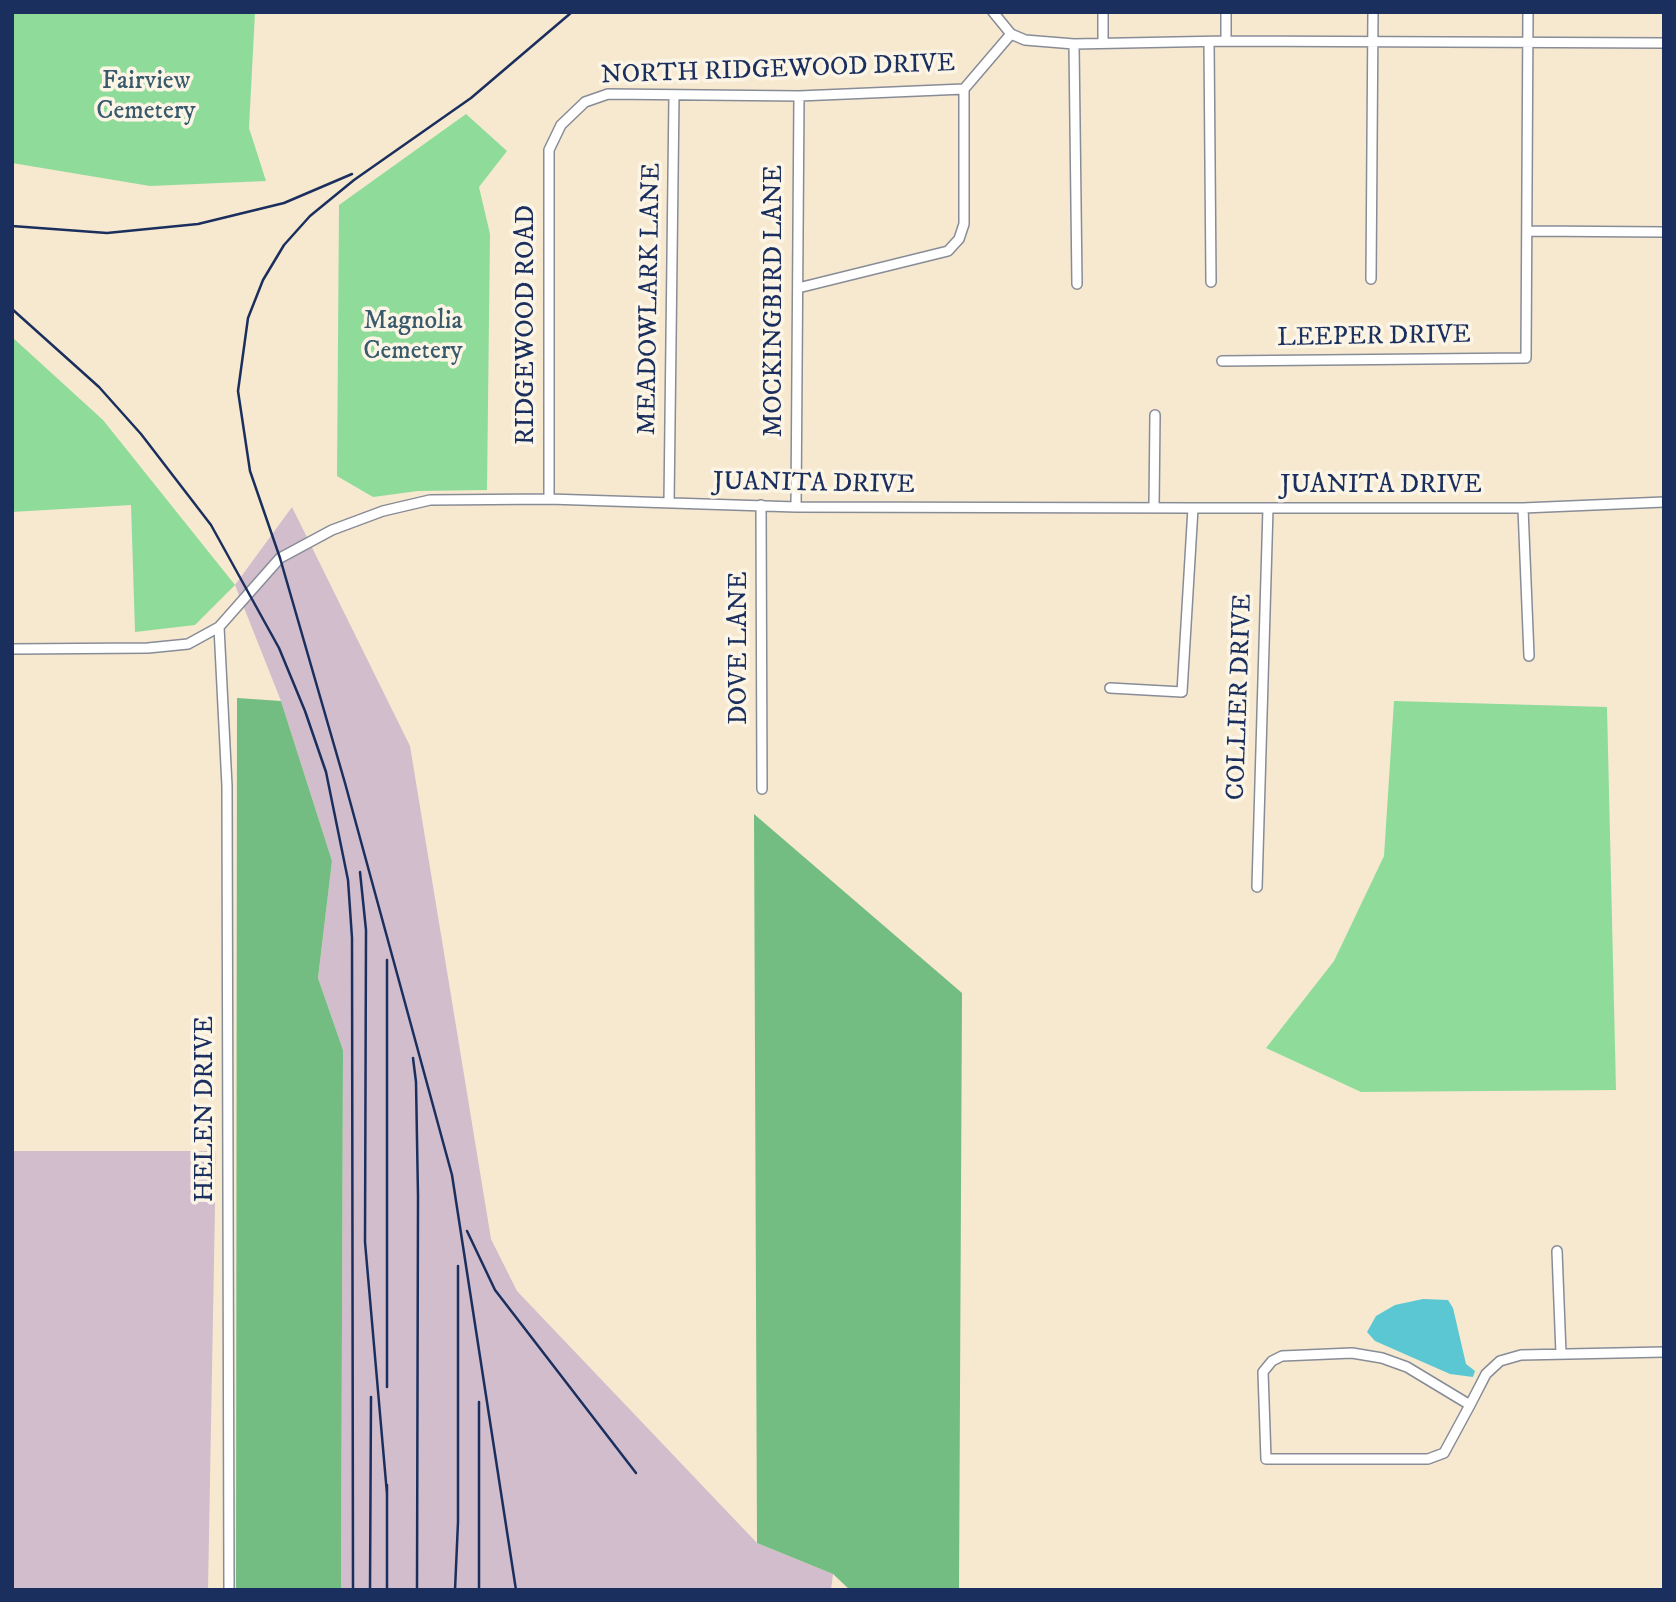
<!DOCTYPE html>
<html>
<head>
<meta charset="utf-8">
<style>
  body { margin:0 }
  #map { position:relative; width:1676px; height:1602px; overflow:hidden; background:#f6e9d0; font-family:"IM FELL DW Pica",serif }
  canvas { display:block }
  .frame { position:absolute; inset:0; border:14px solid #1b2f5e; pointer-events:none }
</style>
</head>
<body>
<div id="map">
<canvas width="1676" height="1602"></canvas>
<div class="frame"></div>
</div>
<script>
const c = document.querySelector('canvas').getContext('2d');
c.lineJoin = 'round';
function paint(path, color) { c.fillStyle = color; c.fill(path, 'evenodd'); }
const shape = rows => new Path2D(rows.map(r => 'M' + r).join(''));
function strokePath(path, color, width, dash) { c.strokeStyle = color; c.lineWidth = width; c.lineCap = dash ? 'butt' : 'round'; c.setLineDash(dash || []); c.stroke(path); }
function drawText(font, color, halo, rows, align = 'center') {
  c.font = font + ' "IM FELL DW Pica",serif'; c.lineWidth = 7; c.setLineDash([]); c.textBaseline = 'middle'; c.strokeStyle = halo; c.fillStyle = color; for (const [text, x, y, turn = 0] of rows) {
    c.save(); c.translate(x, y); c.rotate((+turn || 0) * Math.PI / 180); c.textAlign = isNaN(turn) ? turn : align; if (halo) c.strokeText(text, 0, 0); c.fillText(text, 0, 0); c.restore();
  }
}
paint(shape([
  [292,507,410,746,491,1239,517,1291,757,1543,833,1574,831,1590,341,1590,343,1050,318,978,332,861,281,701,235,585],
  [12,1151,216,1151,208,1590,12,1590]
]), '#d1bdcc');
paint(shape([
  [12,12,255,12,249,128,266,181,150,186,12,163],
  [466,114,507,151,479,187,490,234,487,490,418,491,373,497,337,476,339,205],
  [12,337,103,420,235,585,195,625,135,632,131,505,12,512],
  [1394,701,1607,707,1616,1090,1361,1092,1266,1048,1334,961,1384,856]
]), '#8fdc9a');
paint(shape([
  [237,698,281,701,332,861,318,978,343,1050,341,1590,236,1590],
  [754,814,962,993,959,1590,850,1590,833,1574,757,1543]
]), '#73bc82');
paint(shape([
  [1423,1299,1448,1300,1453,1308,1466,1364,1475,1371,1473,1377,1450,1374,1375,1341,1367,1332,1376,1316,1395,1305]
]), '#5bc7d2');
const minor = shape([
  [993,12,1011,34,1025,40,1074,44,1226,41,1664,43],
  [1103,12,1103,43],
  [1226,41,1226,12],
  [1209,42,1211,282],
  [1074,44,1077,284],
  [1529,231,1664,232],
  [1371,279,1373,12],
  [798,288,948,251,959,239,964,224,964,89],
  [1222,361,1526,358,1528,12],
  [549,499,549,150,561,125,585,102,608,94,799,96,964,89,1011,34],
  [669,503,674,95],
  [761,505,762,789],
  [796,507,799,96],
  [1154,507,1155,415],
  [1523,508,1529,656],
  [219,627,227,786,229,1590],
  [12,649,148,648,188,644,219,627,280,558,332,530,383,511,430,500,549,499,796,507,1193,508,1523,508,1664,502],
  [1110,688,1182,692,1193,508],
  [1257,887,1268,508],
  [1557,1251,1561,1354],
  [1470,1405,1407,1367,1382,1358,1352,1353,1282,1356,1272,1361,1263,1372,1266,1459,1428,1459,1444,1453,1470,1405,1486,1374,1500,1361,1521,1355,1664,1352]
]);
strokePath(minor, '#888c97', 12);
strokePath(minor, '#fff', 9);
strokePath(shape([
  [12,226,107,233,198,224,284,203,352,174],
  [12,309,99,387,141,434,211,525,279,648,305,711,326,772,348,880,352,938,353,1590],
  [360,872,366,930,365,1242,387,1494],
  [387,960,387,1387],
  [413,1058,416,1082,418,1196,417,1590],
  [467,1231,495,1290,636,1473],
  [387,1485,387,1590],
  [370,1590,371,1397],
  [455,1590,458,1522,458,1266],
  [479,1590,479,1402],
  [516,1590,452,1175,345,783,280,558,250,471,238,391,248,318,263,280,284,245,310,216,354,180,471,98,572,12]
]), '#1b2f5e', 2.5);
drawText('26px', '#1b2f5e', '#fcf5e5', [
  ["NORTH RIDGEWOOD DRIVE",778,71,-2],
  ["MEADOWLARK LANE",651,299,-89],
  ["MOCKINGBIRD LANE",776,301,-90],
  ["RIDGEWOOD ROAD",528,325,-90],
  ["LEEPER DRIVE",1374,338,-1],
  ["JUANITA DRIVE",814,485,1],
  ["JUANITA DRIVE",1381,487],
  ["DOVE LANE",741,648,-90],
  ["COLLIER DRIVE",1241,697,-88],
  ["HELEN DRIVE",207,1109,-90]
]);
drawText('26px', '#385a6d', '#fcf5e5', [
  ["Fairview",146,83],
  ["Cemetery",146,113],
  ["Magnolia",413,323],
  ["Cemetery",413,353]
]);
</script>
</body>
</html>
